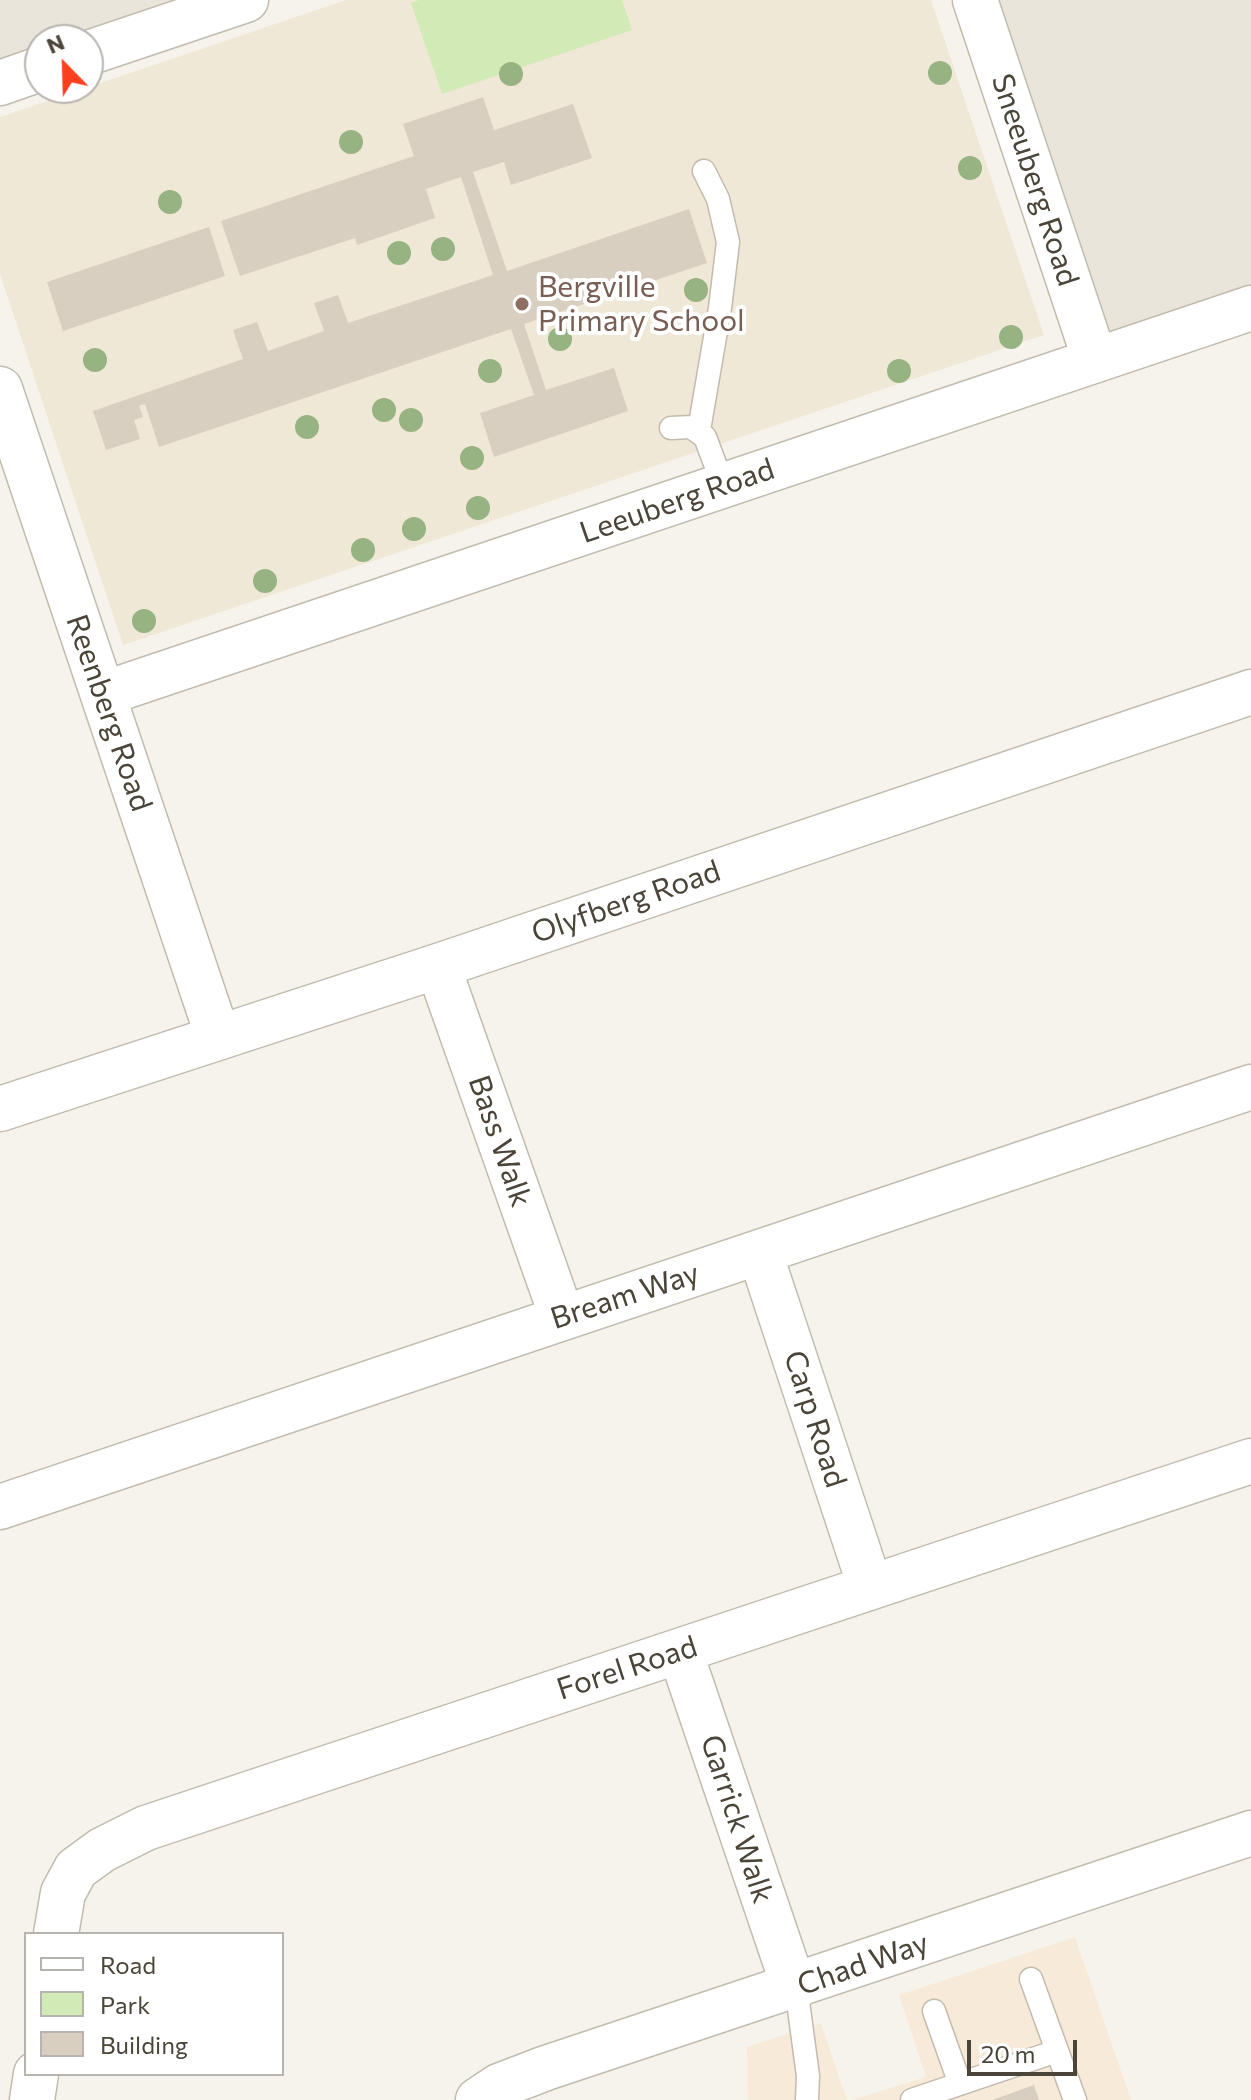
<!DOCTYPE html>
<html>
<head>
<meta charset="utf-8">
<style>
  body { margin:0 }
  #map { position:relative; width:1251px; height:2100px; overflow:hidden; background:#f6f3ec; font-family:Commissioner,sans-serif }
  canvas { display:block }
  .legend { position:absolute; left:24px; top:1932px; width:260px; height:144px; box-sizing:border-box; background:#fff; border:2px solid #b7b4b0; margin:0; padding:10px 14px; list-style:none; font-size:24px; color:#4b4439 }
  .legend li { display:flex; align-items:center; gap:16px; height:40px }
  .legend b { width:40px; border:2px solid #b7b4b0 }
  .north { position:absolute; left:24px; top:24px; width:80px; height:80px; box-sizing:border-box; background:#fff; border:2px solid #b7b4b0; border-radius:50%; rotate:337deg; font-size:22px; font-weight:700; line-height:32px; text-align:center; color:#4b4439 }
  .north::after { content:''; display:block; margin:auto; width:28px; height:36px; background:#fc3f1d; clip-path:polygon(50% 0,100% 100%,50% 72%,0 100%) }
  .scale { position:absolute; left:967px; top:2040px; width:110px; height:36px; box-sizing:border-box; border:4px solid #4b4439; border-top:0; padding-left:10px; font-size:24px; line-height:28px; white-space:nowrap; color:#4b4439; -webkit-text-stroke:6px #fff; paint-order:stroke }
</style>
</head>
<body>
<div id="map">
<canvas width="1251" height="2100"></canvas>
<ul class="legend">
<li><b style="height:10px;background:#fff"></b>Road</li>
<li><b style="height:22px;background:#d2eab5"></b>Park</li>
<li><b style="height:22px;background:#d8cfc1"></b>Building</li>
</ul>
<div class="north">N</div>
<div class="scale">20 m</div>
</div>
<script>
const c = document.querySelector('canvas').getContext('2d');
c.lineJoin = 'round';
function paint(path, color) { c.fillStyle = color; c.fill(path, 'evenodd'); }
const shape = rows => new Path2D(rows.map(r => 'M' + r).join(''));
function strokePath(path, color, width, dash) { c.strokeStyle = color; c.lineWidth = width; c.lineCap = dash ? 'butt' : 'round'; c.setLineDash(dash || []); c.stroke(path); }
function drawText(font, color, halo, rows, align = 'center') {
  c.font = font + ' Commissioner,sans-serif'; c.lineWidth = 8; c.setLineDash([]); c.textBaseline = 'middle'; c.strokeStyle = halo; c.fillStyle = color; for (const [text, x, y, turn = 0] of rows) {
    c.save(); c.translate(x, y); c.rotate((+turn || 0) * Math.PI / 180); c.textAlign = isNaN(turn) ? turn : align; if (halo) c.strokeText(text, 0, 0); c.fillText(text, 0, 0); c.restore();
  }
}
paint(shape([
  [0,0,251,0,88,40,40,40,40,71,0,85],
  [976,0,1251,0,1251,310,1097,361]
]), '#eae5da');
paint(shape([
  [1075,1937,1131,2100,852,2100,926,2077,899,1995],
  [821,2023,847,2100,748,2100,747,2047]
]), '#f7ead8');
paint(shape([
  [346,0,931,0,1044,335,123,645,0,274,0,117]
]), '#efe8d6');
paint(shape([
  [419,0,622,0,632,30,442,94,411,3]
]), '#d2eab5');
paint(shape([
  [483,97,494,130,573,104,592,158,511,185,504,162,473,172,507,271,689,209,707,263,524,324,546,390,614,368,628,411,494,457,480,413,534,395,511,329,159,447,145,404,139,406,143,417,134,420,140,439,106,450,93,411,243,359,233,330,257,322,268,351,324,331,314,303,338,295,348,323,493,275,461,177,426,189,435,218,357,245,355,238,240,276,221,221,414,156,403,124],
  [209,227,225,276,63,331,47,282],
  [1034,2085,1039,2100,992,2100]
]), '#d8cfc1');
const service = shape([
  [671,428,691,427,705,437,723,485],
  [699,430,720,308,728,242,718,199,704,171],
  [1031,1979,1075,2100],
  [796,1987,808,2076,807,2100],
  [934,2011,960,2084],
  [912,2100,1057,2051]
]);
const minor = shape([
  [975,0,1095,360],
  [88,53,246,0],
  [0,83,40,69],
  [0,389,218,1037],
  [103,694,1251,308],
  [438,966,562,1317],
  [0,1109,438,966,1251,692],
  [760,1253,870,1586],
  [0,1507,1251,1087],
  [680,1651,786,1964,796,1987],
  [56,1934,63,1893,76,1869,102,1850,146,1828,1251,1461],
  [32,2100,36,2074],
  [478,2100,499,2086,546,2068,1251,1833]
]);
strokePath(service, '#c2bbae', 25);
strokePath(minor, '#c2bbae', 47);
strokePath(service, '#fff', 22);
strokePath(minor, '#fff', 44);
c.fillStyle = '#97b381';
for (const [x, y] of [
  [940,73],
  [511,74],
  [351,142],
  [970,168],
  [170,202],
  [443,249],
  [399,253],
  [696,290],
  [1011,337],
  [560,339],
  [95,360],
  [490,371],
  [899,371],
  [384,410],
  [411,420],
  [307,427],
  [472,458],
  [478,508],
  [414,529],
  [363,550],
  [265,581],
  [144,621]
]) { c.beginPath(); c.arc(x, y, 12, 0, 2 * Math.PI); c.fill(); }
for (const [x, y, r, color] of [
  [522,304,8,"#8d6e63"]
]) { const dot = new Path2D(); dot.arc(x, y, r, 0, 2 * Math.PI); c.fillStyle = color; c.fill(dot); strokePath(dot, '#fff', 3); }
drawText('30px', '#4b4439', '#fff', [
  ["Sneeuberg Road",1035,180,72],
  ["Leeuberg Road",677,501,-19],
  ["Reenberg Road",109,713,71],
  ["Olyfberg Road",626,902,-19],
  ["Bass Walk",500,1141,71],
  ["Bream Way",625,1296,-18],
  ["Carp Road",815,1419,72],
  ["Forel Road",627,1668,-18],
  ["Garrick Walk",737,1819,72],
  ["Chad Way",863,1964,-19]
]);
drawText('30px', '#785e54', '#fff', [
  ["Bergville",538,287],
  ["Primary School",538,321]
], 'left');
</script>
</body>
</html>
